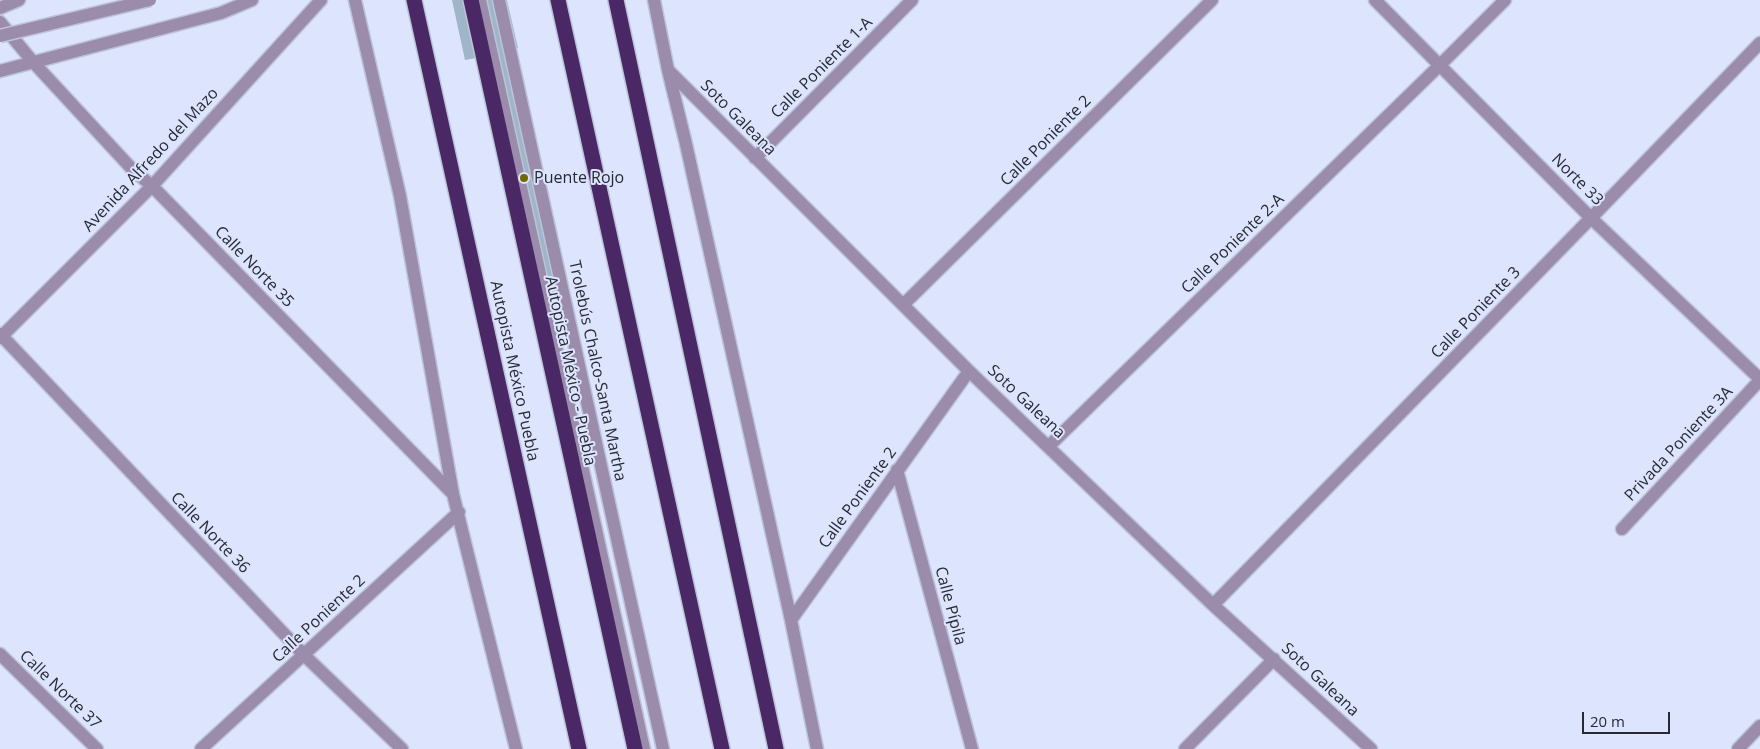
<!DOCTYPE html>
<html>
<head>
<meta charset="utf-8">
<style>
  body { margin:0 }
  #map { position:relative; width:1760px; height:749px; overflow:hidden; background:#dde4fe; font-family:"Open Sans",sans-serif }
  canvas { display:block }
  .scale { position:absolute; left:1582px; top:712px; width:88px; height:22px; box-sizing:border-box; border:2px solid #272a33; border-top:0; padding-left:6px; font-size:15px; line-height:18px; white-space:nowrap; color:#272a33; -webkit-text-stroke:4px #dde4fe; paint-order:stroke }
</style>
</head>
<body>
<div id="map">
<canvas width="1760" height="749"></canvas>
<div class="scale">20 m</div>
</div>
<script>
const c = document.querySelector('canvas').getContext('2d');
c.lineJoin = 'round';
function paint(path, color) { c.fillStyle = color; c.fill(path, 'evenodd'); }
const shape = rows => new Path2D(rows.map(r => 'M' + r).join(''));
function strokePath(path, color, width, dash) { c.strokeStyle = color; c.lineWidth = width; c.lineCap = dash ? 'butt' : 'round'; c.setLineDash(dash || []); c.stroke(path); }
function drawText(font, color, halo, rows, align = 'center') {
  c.font = font + ' "Open Sans",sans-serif'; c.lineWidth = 4; c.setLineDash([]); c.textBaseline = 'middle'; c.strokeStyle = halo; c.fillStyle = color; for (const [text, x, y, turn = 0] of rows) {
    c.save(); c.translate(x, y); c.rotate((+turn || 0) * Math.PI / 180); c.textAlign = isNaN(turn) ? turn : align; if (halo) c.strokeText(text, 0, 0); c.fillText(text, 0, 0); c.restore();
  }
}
paint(shape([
  [452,0,507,0,518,48,514,49,570,296,536,304,476,58,465,60]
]), '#9eb6c8');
const minor = shape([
  [355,0,400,196,453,494,516,749],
  [480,0,644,749],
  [499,0,663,749],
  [654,0,668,70,686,144,791,620,817,749],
  [1375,0,1591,218,1760,379],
  [0,8,19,0],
  [0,22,33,62,132,169,152,186,453,494],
  [668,70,969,371,1213,605,1371,749],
  [0,71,221,13,252,0],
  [755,158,912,0],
  [903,305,1212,0],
  [0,334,304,655,402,749],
  [0,338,152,186,321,0],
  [1049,446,1440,65,1505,0],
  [897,470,972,749],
  [1622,529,1760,380],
  [1213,605,1591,218,1760,43],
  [791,620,969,371],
  [0,654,97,749],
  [201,749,459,512],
  [1185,749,1274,659],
  [1738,749,1760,726]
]);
const highway = shape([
  [414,0,579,749],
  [471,0,635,749],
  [558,0,722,749],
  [616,0,776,749]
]);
strokePath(minor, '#bcc3d9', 15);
strokePath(highway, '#bcc3d9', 18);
strokePath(minor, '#9b8cac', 12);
strokePath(highway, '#4a2866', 15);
const minorBridge = shape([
  [0,36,150,0]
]);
strokePath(minorBridge, '#bcc3d9', 15, []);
strokePath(minorBridge, '#9b8cac', 12);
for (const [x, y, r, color] of [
  [524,178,5,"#716902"]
]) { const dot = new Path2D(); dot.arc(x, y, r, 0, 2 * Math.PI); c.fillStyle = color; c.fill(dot); strokePath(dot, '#dde4fe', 2); }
drawText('16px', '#272a33', '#dde4fe', [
  ["Calle Poniente 1-A",822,68,-45],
  ["Soto Galeana",738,118,45],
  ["Calle Poniente 2",1046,141,-45],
  ["Avenida Alfredo del Mazo",151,160,-47],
  ["Norte 33",1577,180,45],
  ["Calle Poniente 2-A",1233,244,-44],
  ["Calle Norte 35",254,267,46],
  ["Calle Poniente 3",1476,313,-46],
  ["Autopista México Puebla",514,371,78],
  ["Autopista México - Puebla",570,371,78],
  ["Trolebús Chalco-Santa Martha",597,371,78],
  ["Soto Galeana",1026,402,43],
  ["Privada Poniente 3A",1679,444,-47],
  ["Calle Poniente 2",858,498,-54],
  ["Calle Norte 36",210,533,46],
  ["Calle Pípila",950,606,75],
  ["Calle Poniente 2",319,619,-43],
  ["Soto Galeana",1320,680,43],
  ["Calle Norte 37",60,690,44]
]);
drawText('16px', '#272a33', '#dde4fe', [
  ["Puente Rojo",534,178]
], 'left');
</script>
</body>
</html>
